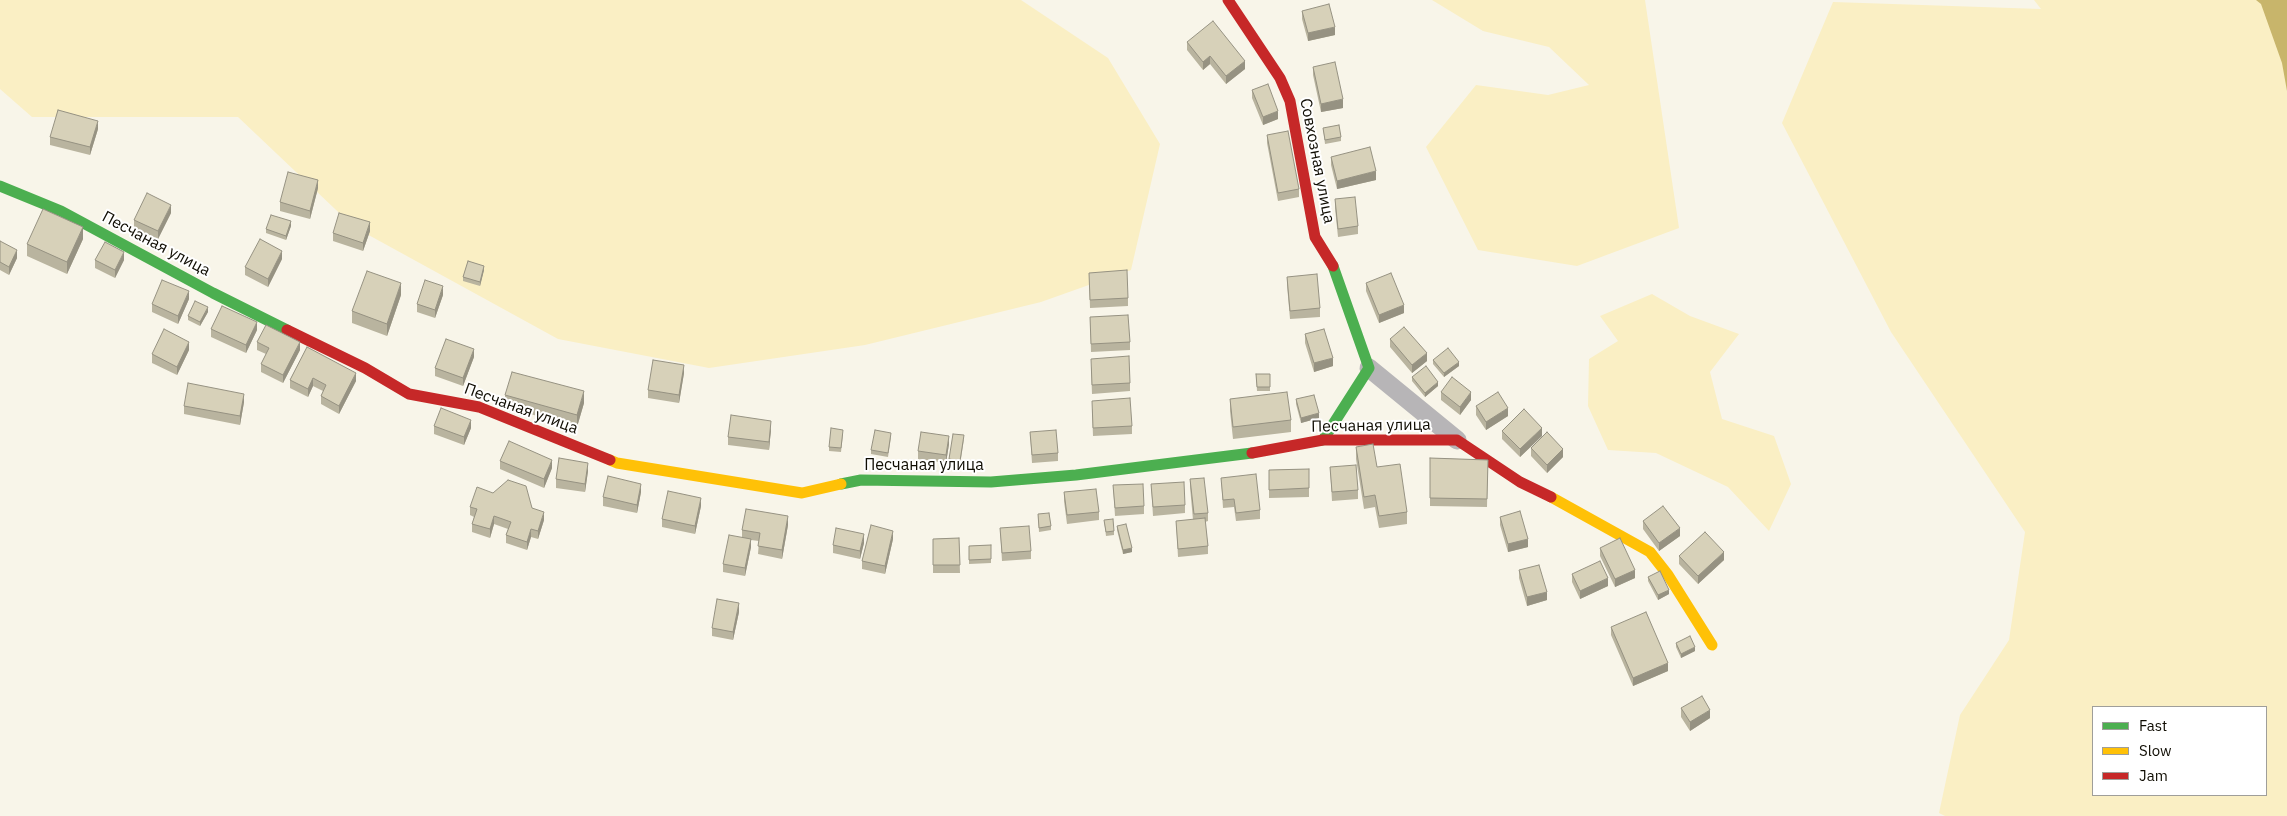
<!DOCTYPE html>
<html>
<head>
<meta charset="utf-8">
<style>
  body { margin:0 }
  #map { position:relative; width:2287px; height:816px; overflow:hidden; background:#f8f5e9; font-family:"IBM Plex Sans",sans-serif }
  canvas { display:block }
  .legend { position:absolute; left:2092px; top:706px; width:175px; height:90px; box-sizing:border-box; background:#fff; border:1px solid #9f9e9a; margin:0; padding:6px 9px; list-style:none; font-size:15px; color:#0f0c02 }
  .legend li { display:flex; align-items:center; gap:10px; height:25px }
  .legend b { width:25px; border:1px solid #9f9e9a }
</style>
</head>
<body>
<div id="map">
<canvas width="2287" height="816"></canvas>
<ul class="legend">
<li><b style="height:6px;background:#4caf50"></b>Fast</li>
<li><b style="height:6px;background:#ffc107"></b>Slow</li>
<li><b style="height:6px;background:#c62828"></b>Jam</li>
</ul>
</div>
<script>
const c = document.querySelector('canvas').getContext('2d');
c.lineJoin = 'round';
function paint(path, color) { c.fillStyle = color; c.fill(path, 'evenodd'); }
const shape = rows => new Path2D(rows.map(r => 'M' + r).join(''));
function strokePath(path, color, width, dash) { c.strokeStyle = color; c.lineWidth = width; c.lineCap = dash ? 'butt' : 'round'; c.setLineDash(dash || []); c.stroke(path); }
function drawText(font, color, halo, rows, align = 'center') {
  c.font = font + ' "IBM Plex Sans",sans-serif'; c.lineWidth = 4; c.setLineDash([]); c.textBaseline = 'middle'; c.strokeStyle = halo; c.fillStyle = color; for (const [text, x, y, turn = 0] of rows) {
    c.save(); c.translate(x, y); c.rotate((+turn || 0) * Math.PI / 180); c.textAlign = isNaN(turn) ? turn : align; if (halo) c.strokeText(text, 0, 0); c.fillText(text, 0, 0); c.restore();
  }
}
paint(shape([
  [0,0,1021,0,1108,58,1160,144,1131,270,1041,302,865,345,709,368,558,339,354,227,238,117,32,117,0,89],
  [1432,0,1645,0,1679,228,1577,266,1478,250,1426,147,1476,85,1548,95,1589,85,1549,47,1483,31],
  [2034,0,2287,0,2287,816,1945,816,1939,813,1960,715,2009,640,2025,532,1891,332,1782,123,1833,2,2041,9],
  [2093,707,2266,707,2266,795,2093,795],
  [1652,294,1690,316,1739,334,1710,372,1722,419,1774,436,1791,484,1769,531,1728,487,1656,453,1608,450,1588,406,1589,359,1618,341,1600,316]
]), '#faefc4');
paint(shape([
  [2256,0,2287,0,2287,91,2282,63,2261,4]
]), '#c8b56b');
strokePath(shape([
  [1369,368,1457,440]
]), '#b7b5b7', 19);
strokePath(shape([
  [0,186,61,211,213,293,287,330],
  [1323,440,1369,368,1333,266],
  [841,484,861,480,991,482,1076,475,1252,453]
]), '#4caf50', 11);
strokePath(shape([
  [610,460,617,463,802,493,841,484],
  [1551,497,1650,552,1668,575,1712,645]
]), '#ffc107', 11);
strokePath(shape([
  [1228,0,1280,78,1290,101,1315,237,1333,266],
  [287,330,365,368,409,394,479,407,610,460],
  [1252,453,1323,440,1457,440,1520,482,1551,497]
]), '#c62828', 11);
paint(shape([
  [1302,11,1335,35,1308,41,1302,19],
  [1187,42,1245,69,1226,84,1210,64,1203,70,1187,50],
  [1313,67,1343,108,1321,112,1313,75],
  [1252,90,1278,119,1263,125,1252,98],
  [1323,128,1341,137,1341,141,1325,144],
  [98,129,90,155,50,145,50,137],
  [1267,135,1299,189,1299,197,1278,201,1267,143],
  [1331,157,1376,180,1337,189,1331,165],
  [318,188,310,219,280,211,280,202],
  [1335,199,1358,226,1358,234,1338,237,1335,208],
  [171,213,158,239,134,228,134,220],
  [291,226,286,240,266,233,266,229],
  [370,231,363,251,333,241,333,233],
  [83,239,67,274,27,256,27,244],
  [0,241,17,258,9,275,0,270],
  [282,259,268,287,245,275,245,267],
  [95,260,124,260,115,278,95,268],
  [484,270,480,286,463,281,463,277],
  [1089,273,1128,298,1128,306,1090,308],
  [1287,277,1320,308,1320,317,1290,319,1287,285],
  [1366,283,1404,313,1379,323,1366,291],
  [401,295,387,336,352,323,352,311],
  [443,295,435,318,417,312,417,304],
  [189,299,178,324,152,312,152,304],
  [208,312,200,326,188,320,188,316],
  [1090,317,1130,342,1130,350,1091,352],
  [211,329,257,330,246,353,211,337],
  [1305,334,1333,366,1314,372,1305,343],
  [1390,339,1427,361,1412,373,1390,347],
  [257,342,300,350,283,383,261,372,261,364,266,354,257,350],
  [307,347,356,381,339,414,321,404,321,396,323,391,313,386,308,397,290,388,290,380],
  [189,350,177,375,152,363,152,354],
  [474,357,463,386,435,376,435,368],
  [1433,360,1459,366,1444,377,1433,364],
  [1091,367,1130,383,1130,391,1092,394],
  [684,373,679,403,648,398,648,390],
  [1256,374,1270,374,1270,391,1257,391],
  [1412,377,1438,386,1425,397,1412,381],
  [1441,392,1471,400,1460,415,1441,400],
  [505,395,584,403,577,427,505,407],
  [1230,399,1291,420,1291,432,1233,439,1230,411],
  [1296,399,1319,418,1301,423,1296,404],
  [244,402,240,425,184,414,184,406],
  [1476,406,1508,416,1486,430,1476,415],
  [1092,409,1132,426,1132,434,1093,436],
  [434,426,471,428,464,445,434,434],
  [771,429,769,450,728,445,728,437],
  [1502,431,1542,436,1520,457,1502,439],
  [1030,432,1058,453,1058,461,1032,463],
  [843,434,841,452,829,451,829,447],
  [891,437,888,457,871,454,871,450],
  [964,439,960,465,949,464,949,459],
  [949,444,946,463,918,459,918,451],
  [1356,447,1377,467,1407,512,1407,524,1379,528,1375,507,1364,509,1356,459],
  [1531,448,1563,457,1547,473,1531,456],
  [1430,458,1488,460,1487,507,1430,506],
  [500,461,552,468,544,488,500,469],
  [1330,467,1358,490,1358,499,1332,501],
  [1309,469,1309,497,1269,498,1269,470],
  [588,471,585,492,556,488,556,479],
  [1221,478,1260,510,1260,519,1236,521,1234,507,1223,508],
  [1190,479,1208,513,1208,521,1205,522,1208,546,1208,554,1178,557,1176,521,1193,520,1190,487],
  [1151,484,1185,505,1185,513,1153,516],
  [1113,485,1144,506,1144,514,1115,516],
  [641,492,637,513,603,506,603,497],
  [1064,492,1099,512,1099,520,1067,524,1064,501],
  [701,506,695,534,662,527,662,519],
  [470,507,532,508,544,520,538,539,531,537,527,550,506,543,506,535,508,529,494,524,490,538,472,532,472,524,474,517,470,515],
  [1038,514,1051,526,1051,530,1039,532],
  [1500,517,1528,547,1508,552,1500,525],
  [1104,520,1114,531,1114,535,1106,536],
  [1643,521,1680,536,1659,551,1643,529],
  [788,525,782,559,758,554,759,541,751,540,751,547,745,576,723,572,723,564,742,537,742,530],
  [1117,526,1132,552,1123,554,1117,530],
  [1000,528,1031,551,1031,559,1002,561],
  [959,538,960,573,933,573,933,539],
  [893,539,885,574,862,569,862,561],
  [864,543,860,559,833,553,833,545],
  [991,545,991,563,969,564,969,546],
  [1600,548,1635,578,1615,587,1600,556],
  [1679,556,1724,560,1698,584,1679,564],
  [1519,570,1547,600,1527,606,1519,578],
  [1572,574,1608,586,1580,599,1572,582],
  [1648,577,1669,594,1658,600,1648,581],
  [739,612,733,640,712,636,712,628],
  [1611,627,1668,671,1633,686,1611,635],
  [1676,643,1695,651,1681,658,1676,647],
  [1681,708,1710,718,1690,731,1681,717]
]), '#b9b49f');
paint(shape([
  [1335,27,1335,35,1308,41,1308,33],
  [1210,56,1210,64,1203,70,1203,62],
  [1245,61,1245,69,1226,84,1226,76],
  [1343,99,1343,108,1321,112,1321,104],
  [1278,111,1278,119,1263,125,1263,117],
  [98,121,98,129,90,155,90,147],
  [1376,171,1376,180,1337,189,1337,181],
  [318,180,318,188,310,219,310,211],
  [171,205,171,213,158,239,158,231],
  [291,221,291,226,286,240,286,236],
  [370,222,370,231,363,251,363,243],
  [83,227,83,239,67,274,67,262],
  [17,250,17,258,9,275,9,267],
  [282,251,282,259,268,287,268,279],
  [124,252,124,260,115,278,115,270],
  [484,266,484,270,480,286,480,282],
  [401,283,401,295,387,336,387,324],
  [443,286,443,295,435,318,435,310],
  [189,291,189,299,178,324,178,316],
  [1404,305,1404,313,1379,323,1379,315],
  [208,307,208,312,200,326,200,322],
  [257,322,257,330,246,353,246,345],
  [189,342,189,350,177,375,177,367],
  [300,342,300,350,283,383,283,375],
  [474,349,474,357,463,386,463,378],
  [1427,353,1427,361,1412,373,1412,365],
  [1333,358,1333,366,1314,372,1314,363],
  [1459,362,1459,366,1444,377,1444,373],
  [684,365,684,373,679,403,679,395],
  [356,373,356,381,339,414,339,406],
  [313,378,313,386,308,397,308,389],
  [1438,382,1438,386,1425,397,1425,393],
  [584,391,584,403,577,427,577,415],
  [1471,392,1471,400,1460,415,1460,407],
  [244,394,244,402,240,425,240,416],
  [1508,408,1508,416,1486,430,1486,422],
  [1319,413,1319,418,1301,423,1301,418],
  [471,420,471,428,464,445,464,437],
  [771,421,771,429,769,450,769,442],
  [1542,428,1542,436,1520,457,1520,449],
  [949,436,949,444,946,463,946,455],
  [1563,449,1563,457,1547,473,1547,465],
  [552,460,552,468,544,488,544,479],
  [588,463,588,471,585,492,585,484],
  [641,484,641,492,637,513,637,505],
  [701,498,701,506,695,534,695,526],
  [544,512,544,520,538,539,538,531],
  [494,516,494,524,490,538,490,529],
  [788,516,788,525,782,559,782,550],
  [1680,528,1680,536,1659,551,1659,543],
  [531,529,531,537,527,550,527,542],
  [893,531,893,539,885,574,885,566],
  [864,534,864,543,860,559,860,551],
  [751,539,751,547,745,576,745,568],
  [1528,539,1528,547,1508,552,1508,544],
  [1132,548,1132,552,1123,554,1123,550],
  [1724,552,1724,560,1698,584,1698,576],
  [1635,570,1635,578,1615,587,1615,579],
  [1608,578,1608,586,1580,599,1580,591],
  [1669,590,1669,594,1658,600,1658,595],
  [1547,592,1547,600,1527,606,1527,597],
  [739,603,739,612,733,640,733,632],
  [1695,647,1695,651,1681,658,1681,654],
  [1668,663,1668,671,1633,686,1633,678],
  [1710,710,1710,718,1690,731,1690,722]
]), '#969282');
const building = shape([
  [1329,4,1335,27,1308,33,1302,11,1329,4],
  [1213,21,1245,61,1226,76,1210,56,1203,62,1187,42,1213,21],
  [1335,62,1343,99,1321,104,1313,67,1335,62],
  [1268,84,1278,111,1263,117,1252,90,1268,84],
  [58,110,98,121,90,147,50,137,58,110],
  [1339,125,1341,137,1325,140,1323,128,1339,125],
  [1288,131,1299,189,1278,193,1267,135,1288,131],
  [1370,147,1376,171,1337,181,1331,157,1370,147],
  [288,172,318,180,310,211,280,202,288,172],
  [147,193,171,205,158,231,134,220,147,193],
  [1355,197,1358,226,1338,229,1335,199,1355,197],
  [43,209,83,227,67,262,27,244,43,209],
  [339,213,370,222,363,243,333,233,339,213],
  [271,215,291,221,286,236,266,229,271,215],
  [260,239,282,251,268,279,245,267,260,239],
  [0,241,17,250,9,267,0,262,0,241],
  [105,242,124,252,115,270,95,260,105,242],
  [468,261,484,266,480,282,463,277,468,261],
  [1127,270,1128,298,1090,300,1089,273,1127,270],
  [367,271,401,283,387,324,352,311,367,271],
  [1391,273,1404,305,1379,315,1366,283,1391,273],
  [1317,274,1320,308,1290,311,1287,277,1317,274],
  [162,280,189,291,178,316,152,304,162,280],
  [425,280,443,286,435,310,417,304,425,280],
  [195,301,208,307,200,322,188,316,195,301],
  [222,306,257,322,246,345,211,329,222,306],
  [1128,315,1130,342,1091,344,1090,317,1128,315],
  [266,325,300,342,283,375,261,364,269,348,257,342,266,325],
  [1404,327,1427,353,1412,365,1390,339,1404,327],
  [164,329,189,342,177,367,152,354,164,329],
  [1324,329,1333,358,1314,363,1305,334,1324,329],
  [446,339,474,349,463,378,435,368,446,339],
  [307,347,356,373,339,406,321,396,326,385,313,378,308,389,290,380,307,347],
  [1448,348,1459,362,1444,373,1433,360,1448,348],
  [1129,356,1130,383,1092,385,1091,359,1129,356],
  [653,360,684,365,679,395,648,390,653,360],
  [1426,366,1438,382,1425,393,1412,377,1426,366],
  [512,372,584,391,577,415,505,395,512,372],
  [1256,374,1270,374,1270,387,1257,387,1256,374],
  [1452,377,1471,392,1460,407,1441,392,1452,377],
  [188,383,244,394,240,416,184,406,188,383],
  [1287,392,1291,420,1233,427,1230,399,1287,392],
  [1498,392,1508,408,1486,422,1476,406,1498,392],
  [1314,395,1319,413,1301,418,1296,399,1314,395],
  [1130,398,1132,426,1093,428,1092,401,1130,398],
  [441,408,471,420,464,437,434,426,441,408],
  [1524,409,1542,428,1520,449,1502,431,1524,409],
  [731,415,771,421,769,442,728,437,731,415],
  [831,428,843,430,841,448,829,447,831,428],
  [875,430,891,433,888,453,871,450,875,430],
  [1056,430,1058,453,1032,455,1030,432,1056,430],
  [921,432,949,436,946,455,918,451,921,432],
  [1547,432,1563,449,1547,465,1531,448,1547,432],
  [953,434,964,435,960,461,949,459,953,434],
  [509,441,552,460,544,479,500,461,509,441],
  [1373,444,1377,467,1400,464,1407,512,1379,516,1375,495,1364,497,1356,447,1373,444],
  [559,458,588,463,585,484,556,479,559,458],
  [1430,458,1488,460,1487,499,1430,498,1430,458],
  [1356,465,1358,490,1332,492,1330,467,1356,465],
  [1309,469,1309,488,1269,490,1269,470,1309,469],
  [1256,474,1260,510,1236,513,1234,499,1223,500,1221,478,1256,474],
  [608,476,641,484,637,505,603,497,608,476],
  [1204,478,1208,513,1194,514,1190,479,1204,478],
  [508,480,526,486,532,508,544,512,538,531,531,529,527,542,506,535,511,522,494,516,490,529,472,524,477,509,470,507,477,487,493,493,508,480],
  [1184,482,1185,505,1153,507,1151,484,1184,482],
  [1143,484,1144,506,1115,508,1113,485,1143,484],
  [1096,489,1099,512,1067,515,1064,492,1096,489],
  [668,491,701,498,695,526,662,519,668,491],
  [1663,506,1680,528,1659,543,1643,521,1663,506],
  [746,509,788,516,782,550,758,546,760,533,742,530,746,509],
  [1520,511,1528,539,1508,544,1500,517,1520,511],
  [1049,513,1051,526,1039,528,1038,514,1049,513],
  [1205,518,1208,546,1178,549,1176,521,1205,518],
  [1113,519,1114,531,1106,532,1104,520,1113,519],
  [1126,524,1132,548,1123,550,1117,526,1126,524],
  [871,525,893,531,885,566,862,561,871,525],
  [1029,526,1031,551,1002,553,1000,528,1029,526],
  [836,528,864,534,860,551,833,545,836,528],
  [1705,532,1724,552,1698,576,1679,556,1705,532],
  [729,535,751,539,745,568,723,564,729,535],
  [959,538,960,565,933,565,933,539,959,538],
  [1620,538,1635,570,1615,579,1600,548,1620,538],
  [991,545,991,559,969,560,969,546,991,545],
  [1600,561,1608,578,1580,591,1572,574,1600,561],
  [1539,565,1547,592,1527,597,1519,570,1539,565],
  [1660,571,1669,590,1658,595,1648,577,1660,571],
  [717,599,739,603,733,632,712,628,717,599],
  [1646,612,1668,663,1633,678,1611,627,1646,612],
  [1690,636,1695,647,1681,654,1676,643,1690,636],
  [1702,696,1710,710,1690,722,1681,708,1702,696]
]);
paint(building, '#d7d1b9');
strokePath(building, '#969282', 1);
drawText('16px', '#0f0c02', '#fff', [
  ["Совхозная улица",1317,161,79],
  ["Песчаная улица",156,244,28],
  ["Песчаная улица",521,409,20],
  ["Песчаная улица",1371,426,-1],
  ["Песчаная улица",924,465]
]);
</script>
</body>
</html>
